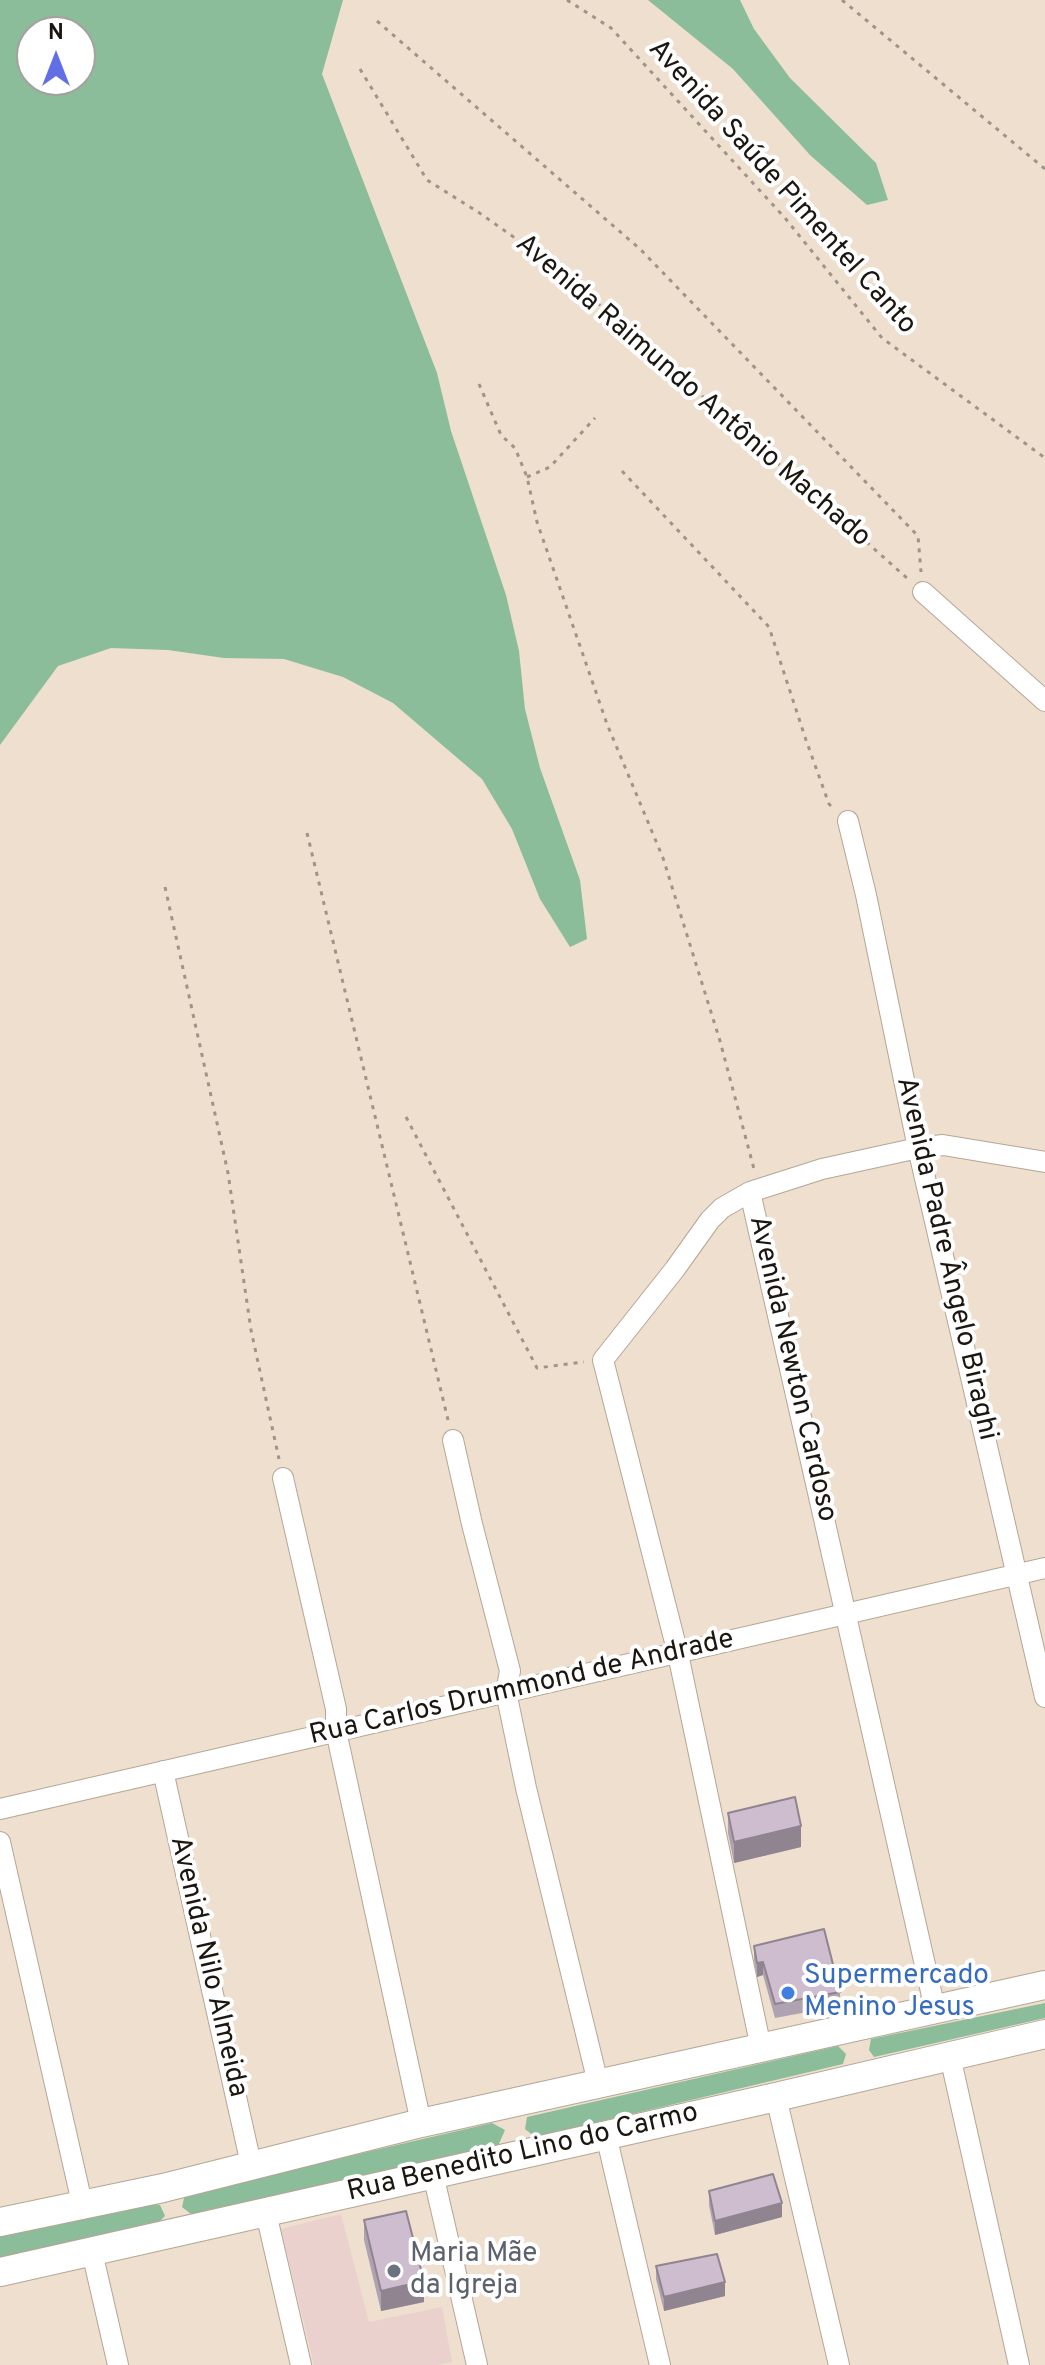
<!DOCTYPE html>
<html>
<head>
<meta charset="utf-8">
<style>
  body { margin:0 }
  #map { position:relative; width:1045px; height:2365px; overflow:hidden; background:#eedfce; font-family:Overpass,sans-serif }
  canvas { display:block }
  .north { position:absolute; left:16px; top:16px; width:80px; height:80px; box-sizing:border-box; background:#fff; border:2px solid #a4a29f; border-radius:50%; rotate:0deg; font-size:22px; font-weight:700; line-height:32px; text-align:center; color:#1b1610 }
  .north::after { content:''; display:block; margin:auto; width:28px; height:36px; background:#616ee6; clip-path:polygon(50% 0,100% 100%,50% 72%,0 100%) }
</style>
</head>
<body>
<div id="map">
<canvas width="1045" height="2365"></canvas>
<div class="north">N</div>
</div>
<script>
const c = document.querySelector('canvas').getContext('2d');
c.lineJoin = 'round';
function paint(path, color) { c.fillStyle = color; c.fill(path, 'evenodd'); }
const shape = rows => new Path2D(rows.map(r => 'M' + r).join(''));
function strokePath(path, color, width, dash) { c.strokeStyle = color; c.lineWidth = width; c.lineCap = dash ? 'butt' : 'round'; c.setLineDash(dash || []); c.stroke(path); }
function drawText(font, color, halo, rows, align = 'center') {
  c.font = font + ' Overpass,sans-serif'; c.lineWidth = 8; c.setLineDash([]); c.textBaseline = 'middle'; c.strokeStyle = halo; c.fillStyle = color; for (const [text, x, y, turn = 0] of rows) {
    c.save(); c.translate(x, y); c.rotate((+turn || 0) * Math.PI / 180); c.textAlign = isNaN(turn) ? turn : align; if (halo) c.strokeText(text, 0, 0); c.fillText(text, 0, 0); c.restore();
  }
}
paint(shape([
  [341,2214,369,2322,442,2307,452,2362,437,2365,314,2365,281,2229]
]), '#ebd1cd');
paint(shape([
  [0,0,343,0,322,74,437,373,451,431,506,595,519,651,525,709,540,768,580,880,587,939,570,947,540,899,512,829,482,779,393,703,343,677,284,659,224,658,168,650,111,648,58,666,0,745],
  [32,32,80,32,80,80,32,80],
  [648,0,740,0,754,29,790,78,876,163,888,200,867,205,810,155,733,69],
  [1045,2003,1045,2018,874,2057,869,2050,871,2039],
  [838,2046,846,2054,843,2064,535,2137,525,2129,527,2117],
  [492,2123,505,2130,498,2146,191,2214,182,2207,185,2194],
  [144,2202,160,2205,165,2216,157,2224,0,2260,0,2236]
]), '#8bbd9a');
const street = shape([
  [923,592,1045,701],
  [848,821,866,895,918,1148,1045,1697],
  [750,1192,935,2009],
  [453,1440,472,1524,510,1671,506,1692,526,1788,598,2083],
  [283,1478,336,1709,336,1731,421,2123],
  [163,1771,251,2164],
  [0,1809,1045,1568],
  [0,1842,82,2203],
  [761,2048,678,1654,603,1360,675,1269,710,1220,722,1208,750,1192,822,1169,918,1148,943,1145,1045,1162],
  [950,2056,1019,2365],
  [776,2097,839,2365],
  [606,2135,660,2365],
  [433,2174,477,2365],
  [266,2213,301,2365],
  [92,2252,118,2365]
]);
const secondary = shape([
  [0,2222,163,2188,421,2123,1045,1985],
  [0,2272,776,2097,1045,2034]
]);
strokePath(street, '#b5a696', 22);
strokePath(secondary, '#b5a696', 30);
strokePath(shape([
  [567,0,611,28,785,218,882,338,1045,458],
  [842,0,1045,169],
  [377,21,640,249,918,536,921,572],
  [360,69,427,180,478,212,552,264,584,291,908,579],
  [479,384,501,435,515,448,527,477,537,522,607,724,663,858,720,1041,754,1169],
  [622,471,769,627,806,740,829,804,833,808],
  [527,477,550,467,595,418],
  [307,833,448,1420],
  [165,887,228,1173,251,1330,279,1459],
  [406,1117,537,1368,584,1362]
]), '#9f9487', 3, [4, 6]);
strokePath(street, '#fff', 20);
strokePath(secondary, '#fff', 28);
paint(shape([
  [728,1813,801,1847,734,1863,728,1833],
  [754,1946,840,1992,840,2006,775,2018,763,1975,757,1977,754,1960],
  [709,2191,782,2217,715,2235,709,2205],
  [364,2220,424,2302,381,2311,364,2240],
  [656,2266,725,2296,664,2311,656,2279]
]), '#b0a3b1');
paint(shape([
  [801,1826,801,1847,734,1863,734,1842],
  [763,1962,763,1975,757,1977,757,1963],
  [782,2203,782,2217,715,2235,715,2221],
  [424,2281,424,2302,381,2311,381,2291],
  [725,2282,725,2296,664,2311,664,2297]
]), '#908490');
const building = shape([
  [795,1797,801,1826,734,1842,728,1813,795,1797],
  [824,1929,840,1992,775,2004,763,1962,757,1963,754,1946,824,1929],
  [773,2174,782,2203,715,2221,709,2191,773,2174],
  [406,2211,424,2281,381,2291,364,2220,406,2211],
  [717,2254,725,2282,664,2297,656,2266,717,2254]
]);
paint(building, '#cdbdce');
strokePath(building, '#908490', 2);
for (const [x, y, r, color] of [
  [788,1993,8,"#3f7fe0"],
  [394,2271,8,"#6b7280"]
]) { const dot = new Path2D(); dot.arc(x, y, r, 0, 2 * Math.PI); c.fillStyle = color; c.fill(dot); strokePath(dot, '#fff', 3); }
drawText('28px', '#1b1610', '#fff', [
  ["Avenida Saúde Pimentel Canto",781,188,48],
  ["Avenida Raimundo Antônio Machado",692,392,41],
  ["Avenida Padre Ângelo Biraghi",945,1259,77],
  ["Avenida Newton Cardoso",791,1369,77],
  ["Rua Carlos Drummond de Andrade",522,1689,-13],
  ["Avenida Nilo Almeida",207,1967,77],
  ["Rua Benedito Lino do Carmo",523,2154,-13]
]);
drawText('28px', '#366cbe', '#fff', [
  ["Supermercado",804,1977],
  ["Menino Jesus",804,2009]
], 'left');
drawText('28px', '#5b616d', '#fff', [
  ["Maria Mãe",410,2255],
  ["da Igreja",410,2287]
], 'left');
</script>
</body>
</html>
